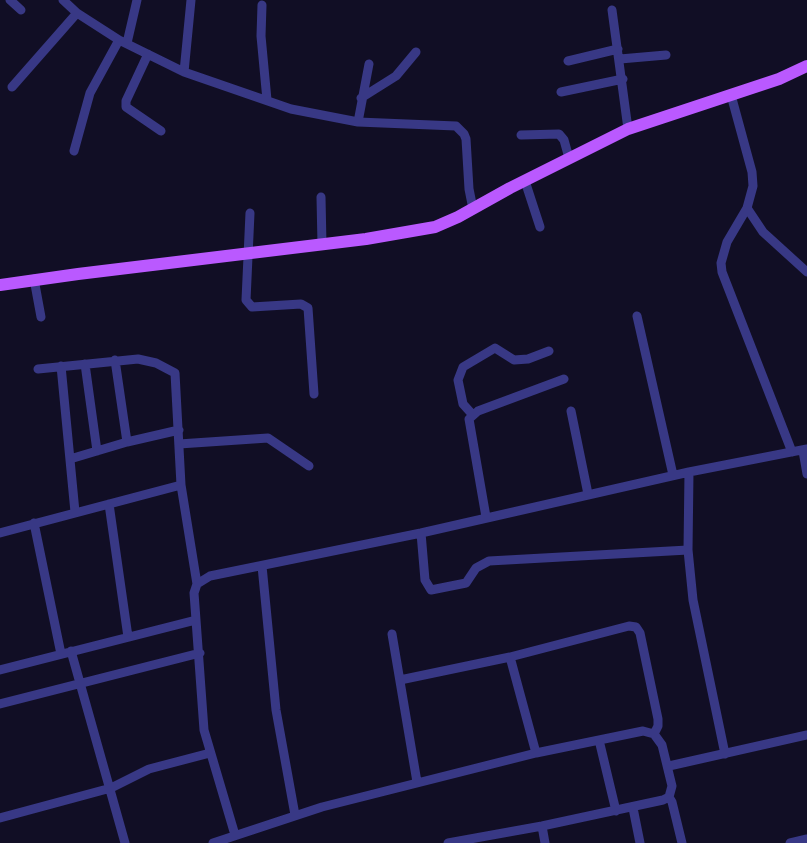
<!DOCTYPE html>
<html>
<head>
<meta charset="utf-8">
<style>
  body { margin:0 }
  canvas { display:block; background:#110e25 }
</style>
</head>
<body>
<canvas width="807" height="843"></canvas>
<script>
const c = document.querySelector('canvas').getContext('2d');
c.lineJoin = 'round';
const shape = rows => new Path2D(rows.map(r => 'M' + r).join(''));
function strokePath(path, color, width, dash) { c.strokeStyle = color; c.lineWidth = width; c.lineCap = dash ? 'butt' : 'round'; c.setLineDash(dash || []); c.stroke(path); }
strokePath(shape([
  [10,0,21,10],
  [63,0,77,13,119,40,184,72,291,109,358,122,456,126,464,134,466,139,469,189,473,209],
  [262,5,261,36,267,100],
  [612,10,628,129],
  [127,43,137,0],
  [148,54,126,101,126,107,161,131],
  [620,59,666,55],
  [568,61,618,49],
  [184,72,191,0],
  [12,87,77,13],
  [561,92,623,79],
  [731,95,752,172,753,186,747,208,727,242,721,263,722,272,792,452],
  [361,98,396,76,416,52],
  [358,122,369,64],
  [521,135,559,134,564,140,569,158],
  [74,151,90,93,119,40],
  [525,181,540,227],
  [321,197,322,245],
  [747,208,763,232,807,272],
  [250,213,246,300,252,307,301,304,308,308,314,394],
  [34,279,41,317],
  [637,316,673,475],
  [115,360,127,442],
  [85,364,97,451],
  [61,366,75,512],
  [38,369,138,359,156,363,175,373,181,485,197,584],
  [571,411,588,494],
  [472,414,463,404,458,380,463,367,495,348,514,360,528,359,549,351],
  [179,444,268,438,309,466],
  [803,451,807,474],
  [70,459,127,442,179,430],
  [109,504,128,637],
  [486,517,469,419,478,411,564,379],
  [34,523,61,654],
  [0,533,181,485],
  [421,533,425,580,431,590,466,583,476,568,489,561,688,550],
  [262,566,276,710,295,815],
  [196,620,204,730,235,835],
  [392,634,417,782],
  [71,651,125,843],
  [510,657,536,753],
  [0,670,196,620,194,593,197,584,210,576,421,533,689,472],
  [400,680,510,657,629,626,636,627,640,633,658,719,658,726,654,734],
  [0,704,200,653],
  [599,740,616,811],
  [725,754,693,600,688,550,689,472,807,449],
  [669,766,807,735],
  [669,797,672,802,682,843],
  [633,808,640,843],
  [0,818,111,788,149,769,210,753],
  [542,826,545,843],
  [213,843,322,807,536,753,643,731,654,734,662,745,672,786,669,797,663,800,542,826,448,843],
  [790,843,807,839]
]), '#383885', 9);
strokePath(shape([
  [0,285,78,274,366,239,435,227,458,217,510,188,628,129,779,79,807,66]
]), '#ba59ff', 12);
</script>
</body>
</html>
